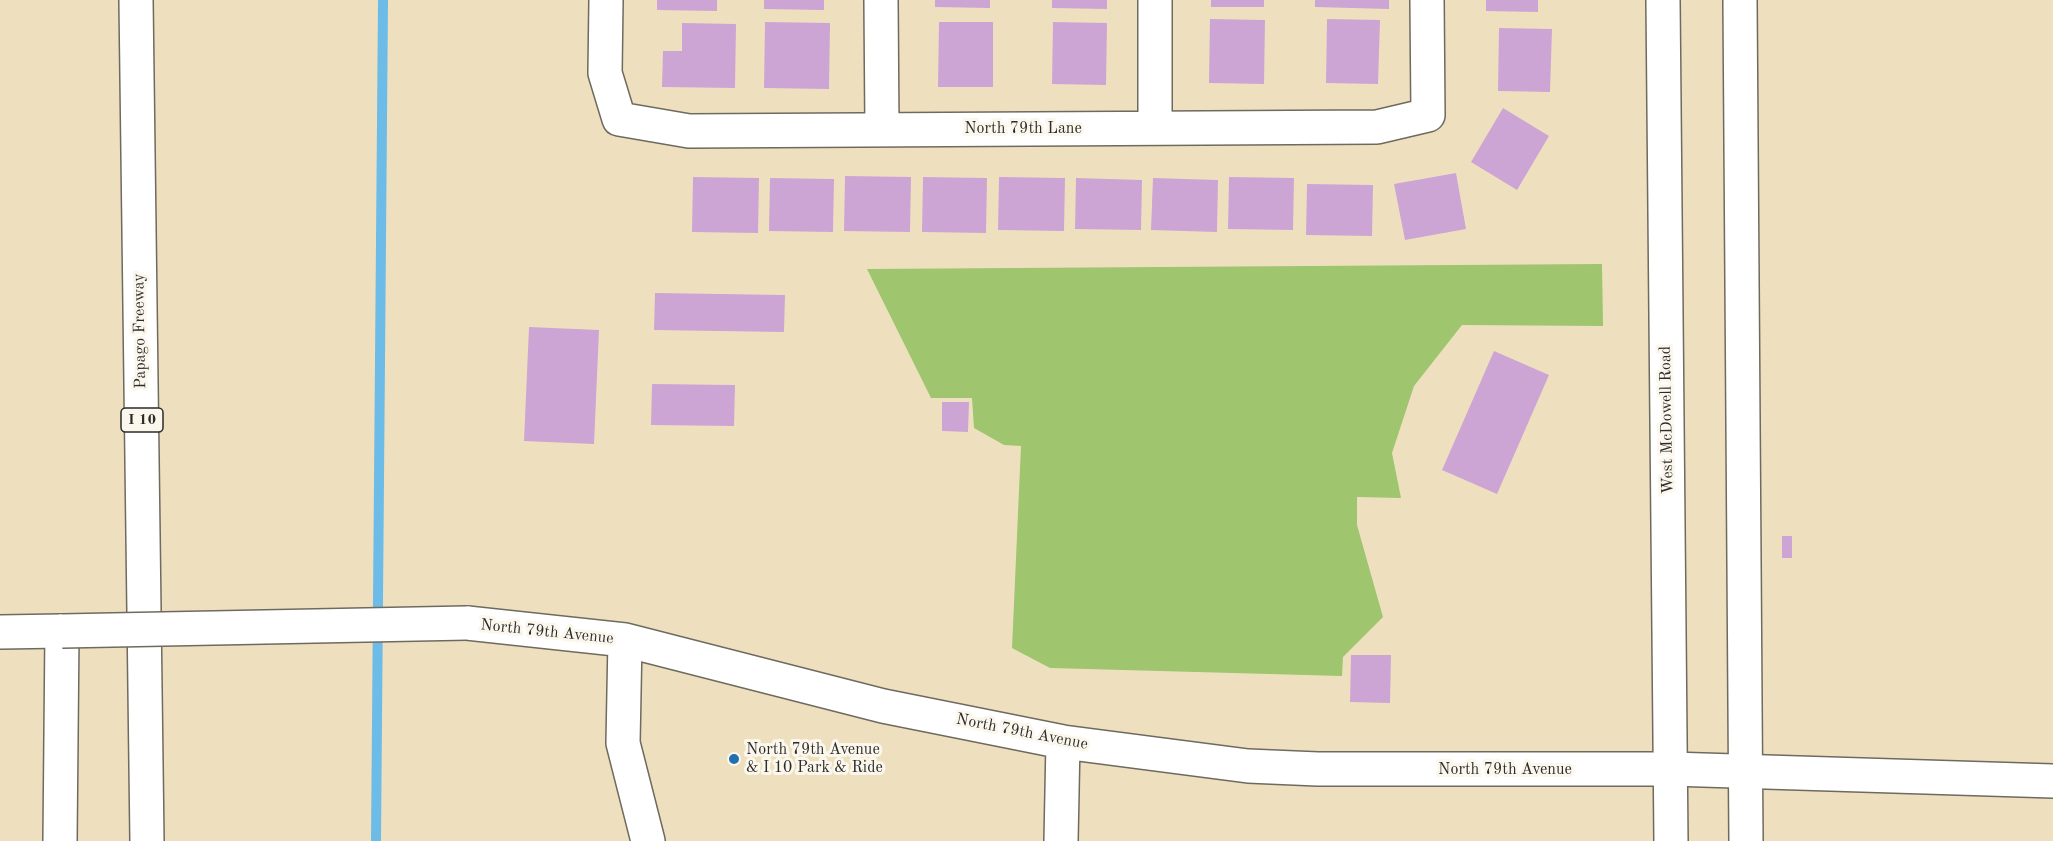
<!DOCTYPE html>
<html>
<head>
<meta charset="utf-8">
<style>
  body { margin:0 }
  canvas { display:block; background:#eee0bf }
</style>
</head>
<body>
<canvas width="2053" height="841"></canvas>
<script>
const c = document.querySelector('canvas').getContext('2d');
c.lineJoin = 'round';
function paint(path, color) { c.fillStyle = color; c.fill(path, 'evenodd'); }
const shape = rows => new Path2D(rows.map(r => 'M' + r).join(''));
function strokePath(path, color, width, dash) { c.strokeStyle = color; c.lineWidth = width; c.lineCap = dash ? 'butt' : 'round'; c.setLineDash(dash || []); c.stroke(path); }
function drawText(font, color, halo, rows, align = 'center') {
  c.font = font + ' "Old Standard TT",serif'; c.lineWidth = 6; c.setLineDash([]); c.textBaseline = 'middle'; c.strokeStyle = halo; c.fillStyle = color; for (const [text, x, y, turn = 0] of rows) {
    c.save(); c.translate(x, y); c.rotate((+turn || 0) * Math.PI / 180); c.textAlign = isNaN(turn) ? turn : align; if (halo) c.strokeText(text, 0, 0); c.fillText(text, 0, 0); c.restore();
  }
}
paint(shape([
  [1602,264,1603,326,1462,325,1414,386,1392,453,1401,498,1357,497,1357,525,1383,617,1343,657,1342,676,1050,668,1012,648,1021,446,1004,445,974,428,972,398,931,398,867,269]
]), '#9fc56f');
strokePath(shape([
  [376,841,383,0]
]), '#6cbce7', 10);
paint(shape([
  [657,0,717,0,717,11,657,10],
  [764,0,824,0,824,10,764,9],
  [935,0,990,0,990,8,935,7],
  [1052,0,1107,0,1107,9,1052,8],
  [1211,0,1264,0,1264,7,1211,7],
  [1315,0,1389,0,1389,9,1315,7],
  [1486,0,1538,0,1538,12,1486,11],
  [1210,19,1265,20,1264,84,1209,83],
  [1327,19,1380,20,1378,84,1326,83],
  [765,22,830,23,829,89,764,88],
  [939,22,993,22,993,87,938,87],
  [1053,22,1107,23,1106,85,1052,84],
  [682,23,736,24,735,88,662,87,663,51,682,51],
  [1499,28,1552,29,1550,92,1498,91],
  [1503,108,1549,136,1517,190,1471,162],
  [1456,173,1466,229,1405,240,1394,184],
  [845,176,911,177,910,232,844,231],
  [693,177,759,178,758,233,692,232],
  [923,177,987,178,986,233,922,232],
  [999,177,1065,178,1064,231,998,230],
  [1229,177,1294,178,1293,230,1228,229],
  [770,178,834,179,833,232,769,231],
  [1076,178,1142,180,1141,230,1075,229],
  [1153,178,1218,180,1217,232,1151,230],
  [1307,184,1373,185,1372,236,1306,235],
  [655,293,785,295,784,332,654,330],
  [529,327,599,330,594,444,524,441],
  [1494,351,1549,375,1497,494,1442,470],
  [652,384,735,385,734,426,651,425],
  [942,402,969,402,968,432,942,431],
  [1782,536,1792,536,1792,558,1782,558],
  [1351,655,1391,655,1390,703,1350,702]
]), '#cca5d5');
const minor = shape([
  [606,0,605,73,619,119,689,131,1377,127,1428,115,1427,0],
  [881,0,882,130],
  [1155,0,1155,128],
  [467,623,625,640,883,706,1063,742,1248,766,1318,769,1671,769,2053,781],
  [0,632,62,631],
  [625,640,623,743,648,841],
  [1061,841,1063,742]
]);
const major = shape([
  [1663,0,1671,841],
  [1740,0,1746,841]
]);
const highway = shape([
  [136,0,147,841],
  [60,841,62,631]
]);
strokePath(minor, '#6f6a5f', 36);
strokePath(major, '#6f6a5f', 36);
strokePath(highway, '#6f6a5f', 36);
strokePath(minor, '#fff', 33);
strokePath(major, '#fff', 33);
strokePath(highway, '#fff', 33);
const minorBridge = shape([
  [62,631,467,623]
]);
strokePath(minorBridge, '#6f6a5f', 36, []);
strokePath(minorBridge, '#fff', 33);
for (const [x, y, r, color] of [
  [734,759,6,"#1f6fb2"]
]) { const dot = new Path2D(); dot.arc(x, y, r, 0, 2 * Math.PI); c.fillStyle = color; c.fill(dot); strokePath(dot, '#fbf7ec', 2); }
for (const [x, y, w] of [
  [142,420,42]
]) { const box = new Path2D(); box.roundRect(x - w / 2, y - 12, w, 24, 4.5); c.fillStyle = '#fbf7ec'; c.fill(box); strokePath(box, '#2b2b2b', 1.5); }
drawText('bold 15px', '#2b2b2b', null, [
  ["I 10",142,420]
]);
drawText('16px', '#2b2b2b', '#fbf7ec', [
  ["North 79th Lane",1023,129],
  ["Papago Freeway",140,331,-91],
  ["West McDowell Road",1667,420,-91],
  ["North 79th Avenue",547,632,6],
  ["North 79th Avenue",1022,732,11],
  ["North 79th Avenue",1505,770]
]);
drawText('16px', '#2b2b2b', '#fbf7ec', [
  ["North 79th Avenue",746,750],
  ["& I 10 Park & Ride",746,768]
], 'left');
</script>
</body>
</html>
